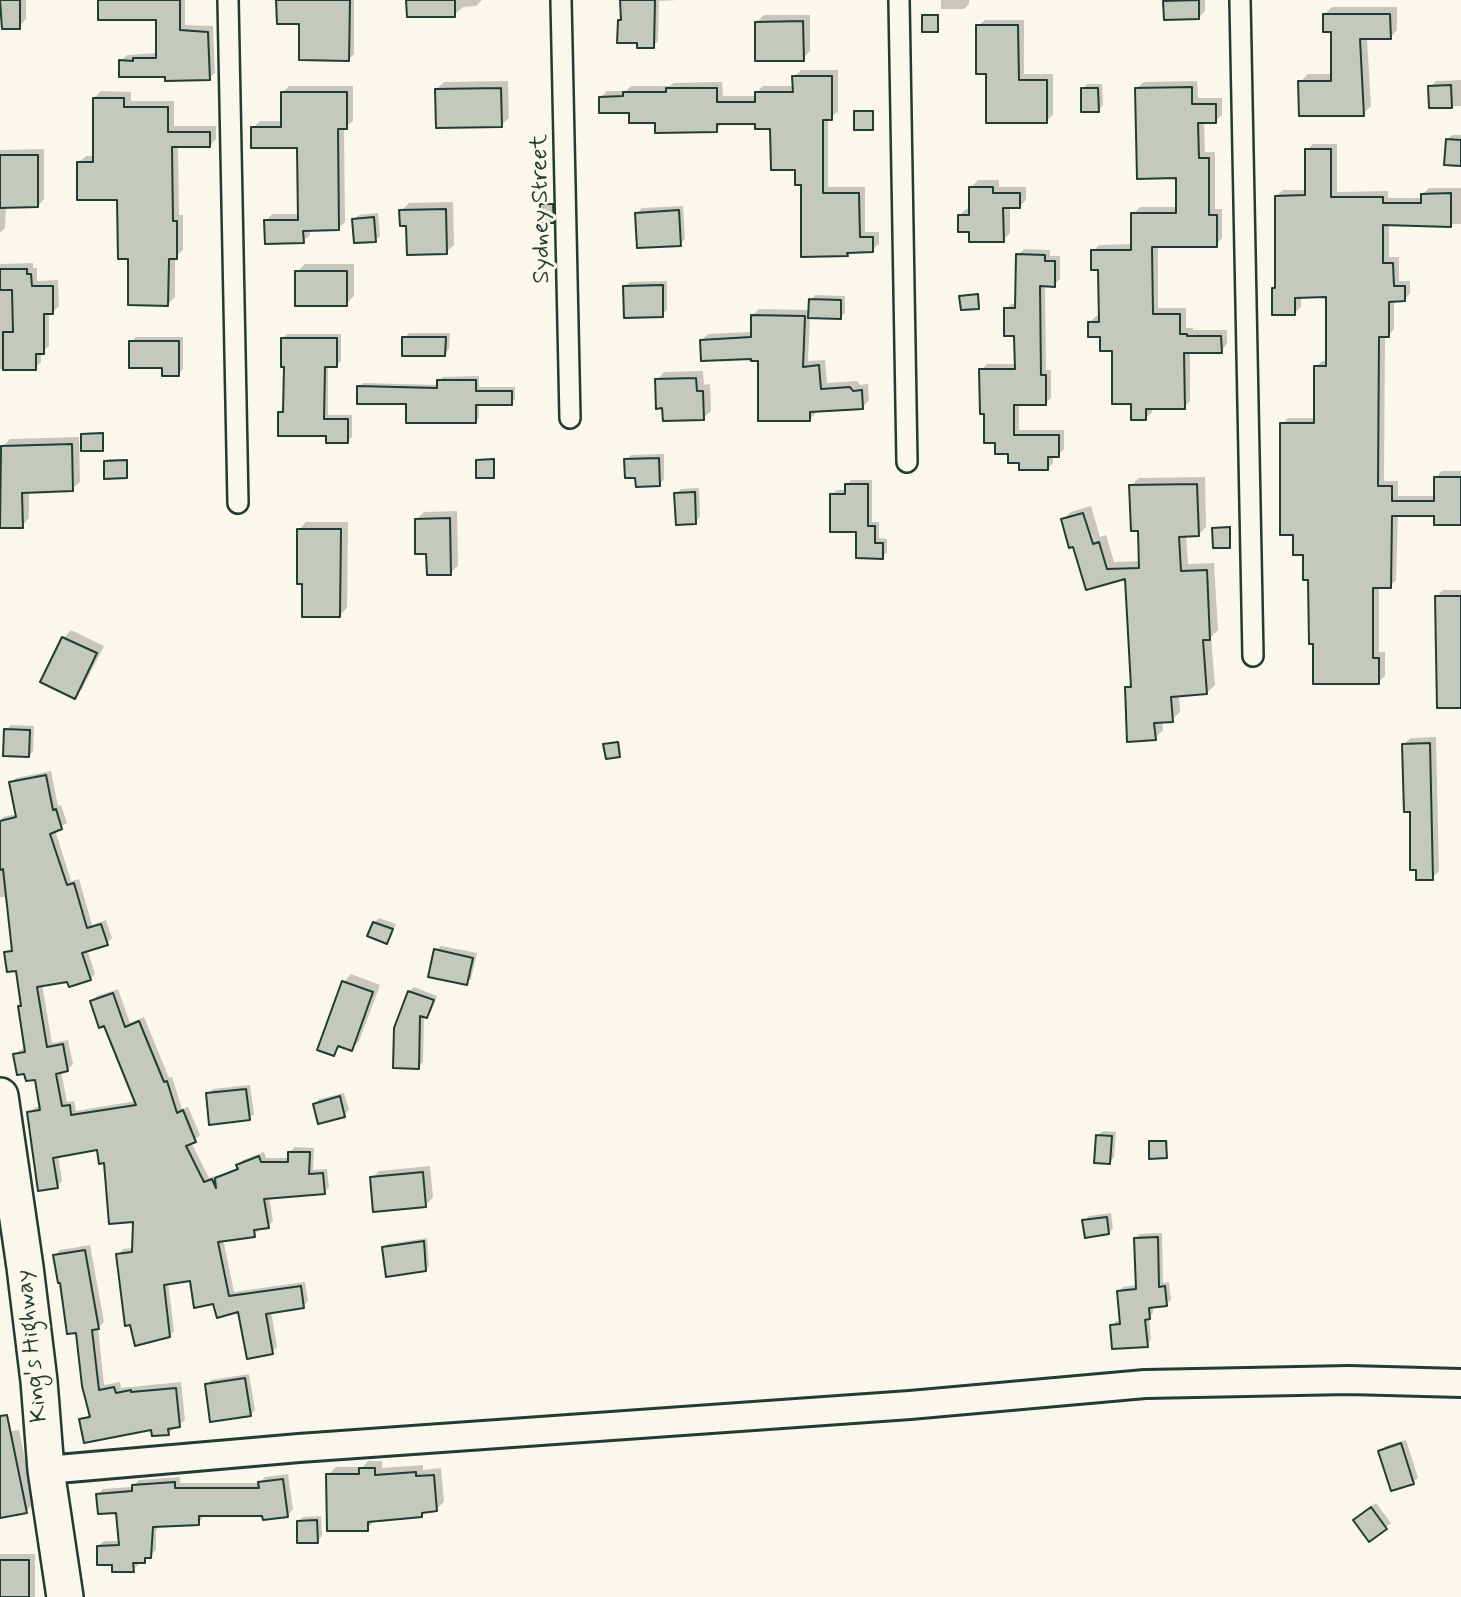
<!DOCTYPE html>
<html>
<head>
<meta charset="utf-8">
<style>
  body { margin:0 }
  canvas { display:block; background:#fbf7ec }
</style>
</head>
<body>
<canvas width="1461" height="1597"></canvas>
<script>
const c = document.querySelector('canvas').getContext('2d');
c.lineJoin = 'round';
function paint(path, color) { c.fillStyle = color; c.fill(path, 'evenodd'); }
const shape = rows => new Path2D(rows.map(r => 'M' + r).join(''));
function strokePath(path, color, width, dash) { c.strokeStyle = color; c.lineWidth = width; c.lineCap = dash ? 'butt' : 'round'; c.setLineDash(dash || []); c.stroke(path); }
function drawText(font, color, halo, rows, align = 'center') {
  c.font = font + ' Mynerve,sans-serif'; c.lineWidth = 6; c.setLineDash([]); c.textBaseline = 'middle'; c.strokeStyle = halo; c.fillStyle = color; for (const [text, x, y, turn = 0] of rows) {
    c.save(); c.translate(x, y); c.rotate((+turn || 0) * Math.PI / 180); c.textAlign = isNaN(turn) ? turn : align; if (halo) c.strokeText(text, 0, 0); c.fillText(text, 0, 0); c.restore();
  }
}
paint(shape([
  [0,0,26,0,26,19,19,27,0,21],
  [100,0,185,0,185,25,213,26,215,73,209,78,167,75,121,61,127,55,158,53,158,18],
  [279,0,354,0,354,54,349,59,301,22],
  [408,0,482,0,476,6,463,7,454,15],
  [622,0,678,0,659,1,658,41,653,46,639,42,619,20,623,17],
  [941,0,969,0,969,4,964,9,941,9],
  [1165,0,1205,0,1205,11,1199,17,1166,18],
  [1332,7,1397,7,1397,30,1390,38,1367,38,1371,106,1363,114,1300,82,1308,74,1333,74,1333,30,1324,15],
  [926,14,939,14,937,30,924,16],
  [764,15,810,15,810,51,803,59,756,23],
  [985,20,1024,20,1024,74,1053,74,1053,115,1046,121,988,72,978,26],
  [801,70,838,70,838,112,828,118,828,187,865,187,865,232,879,232,879,244,872,250,850,251,847,254,772,128,756,122,723,122,716,130,657,121,601,97,607,91,626,91,631,86,670,86,674,83,722,82,723,96,756,96,756,93,763,86,794,86,794,77],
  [1461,80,1461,106,1431,107,1430,87,1436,81],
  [508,81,509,118,501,125,436,90,444,82],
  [1197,81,1198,98,1222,98,1222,115,1215,121,1204,121,1205,152,1215,152,1215,209,1222,209,1222,238,1216,245,1158,245,1158,308,1186,308,1186,328,1193,328,1193,330,1227,330,1227,344,1221,351,1190,351,1190,401,1184,407,1152,407,1152,412,1146,418,1133,402,1113,349,1090,322,1096,316,1100,316,1100,268,1093,251,1099,245,1133,244,1133,214,1140,207,1178,207,1178,176,1137,88,1144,82],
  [1087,84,1102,84,1103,105,1098,110,1083,89],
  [289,86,353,86,353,121,344,128,345,222,339,228,310,229,310,235,303,241,266,221,272,214,299,214,299,146,253,128,260,121,282,121,282,93],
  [101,91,131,92,131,101,174,101,174,126,216,126,216,139,209,146,178,146,179,215,183,215,183,250,175,257,175,297,168,304,130,257,119,198,79,162,86,156,94,156,94,98],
  [857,110,874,110,872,129,856,112],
  [1452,135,1461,135,1461,164,1448,139],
  [1313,144,1337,144,1337,192,1388,191,1388,198,1423,198,1423,194,1429,188,1461,188,1461,224,1389,224,1389,257,1399,257,1399,281,1410,281,1410,293,1404,300,1394,300,1394,329,1388,336,1385,336,1384,481,1398,481,1398,496,1436,496,1436,477,1442,471,1461,471,1461,524,1436,514,1398,514,1396,580,1390,586,1379,586,1379,652,1385,652,1385,676,1378,682,1310,578,1305,553,1295,533,1282,424,1288,418,1316,418,1316,367,1322,361,1328,361,1327,296,1301,296,1301,307,1294,313,1273,289,1277,285,1276,196,1283,190,1307,190,1307,150],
  [44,149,44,199,38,206,6,206,5,228,0,233,0,150],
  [978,180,999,180,999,187,1026,187,1026,200,1019,207,1010,207,1010,233,1003,240,971,231,959,216,966,209,971,208,971,187],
  [453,202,454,245,446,252,407,224,401,211,409,203],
  [543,203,554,203,553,222,542,205],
  [683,206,685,239,680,244,637,213,642,208],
  [378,213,380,236,375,240,354,219,359,215],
  [1024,249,1050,250,1050,256,1060,256,1060,279,1054,285,1045,285,1046,370,1051,370,1051,398,1046,403,1019,403,1019,430,1064,430,1064,449,1058,455,1053,455,1053,463,1048,468,1009,452,997,441,985,413,981,370,987,364,1017,364,1016,334,1006,309,1011,304,1017,304,1018,255],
  [33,263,33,268,37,268,37,281,58,280,59,306,52,313,49,313,49,346,41,352,41,362,35,368,0,369,0,264],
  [305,264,354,264,354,296,346,304,297,272],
  [667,281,667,310,662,315,625,287,630,282],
  [979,293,980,305,978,307,961,296],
  [815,295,845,296,845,313,840,318,810,317,808,361,825,360,827,383,857,381,860,385,868,384,869,400,863,407,816,410,816,413,809,420,759,359,702,340,708,334,753,332,753,315,759,309,810,310,811,300],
  [409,333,450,333,449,349,445,354,404,338],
  [287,334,341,334,341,361,336,366,328,366,328,415,352,415,352,437,347,441,280,413,285,408,285,365,283,338],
  [136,337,183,337,183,369,178,374,131,342],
  [703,371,704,385,710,384,711,411,703,418,657,380,664,372],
  [479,376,479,387,515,387,515,399,511,403,479,404,479,418,475,422,359,387,363,383,439,385,439,381,443,377],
  [104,432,102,449,83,435,85,433],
  [79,437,80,482,72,489,29,491,29,518,22,526,0,526,3,446,10,439],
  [664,454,664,479,660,484,637,476,626,460,631,455],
  [495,458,495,475,493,477,478,460],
  [108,459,128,459,128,475,127,477,106,461],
  [1205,477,1206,527,1198,535,1186,535,1188,564,1214,563,1218,630,1211,637,1215,685,1207,693,1179,695,1180,712,1172,720,1162,721,1163,730,1155,738,1127,688,1132,682,1127,577,1087,588,1074,545,1063,519,1071,512,1091,506,1100,537,1106,535,1114,562,1141,561,1140,530,1131,486,1139,478],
  [851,480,872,480,872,522,879,522,879,538,887,539,887,552,882,557,832,494,837,490,847,490,847,485],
  [699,488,700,517,695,522,676,494,681,489],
  [457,511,458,566,450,573,428,552,416,520,424,512],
  [306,522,348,522,347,608,339,616,304,582,299,530],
  [1231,526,1231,544,1230,546,1214,528],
  [1443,590,1461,590,1461,706,1436,597],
  [71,630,104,646,82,689,74,697,42,681,64,638],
  [11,725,34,726,33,751,29,756,6,730],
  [1436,737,1439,871,1432,878,1412,810,1404,744,1411,738],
  [619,741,621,753,619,755,605,745],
  [51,771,58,806,61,805,67,823,55,830,71,881,79,879,92,925,106,920,112,938,107,943,87,949,95,974,90,979,42,984,52,1043,68,1040,73,1064,68,1069,61,1071,67,1102,74,1101,76,1111,136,1101,105,1024,92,1001,97,996,118,989,130,1023,144,1017,169,1078,172,1077,182,1109,188,1107,200,1135,191,1142,209,1178,218,1175,218,1177,239,1167,243,1160,264,1152,266,1158,289,1158,290,1152,295,1147,314,1148,313,1170,327,1169,329,1187,324,1192,269,1197,273,1221,268,1226,259,1227,259,1230,254,1235,223,1239,234,1292,305,1282,308,1301,303,1306,271,1311,277,1347,272,1352,239,1310,214,1302,191,1279,168,1282,174,1331,169,1336,118,1255,123,1249,134,1248,135,1220,98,1148,58,1155,62,1181,57,1186,29,1113,34,1108,41,1106,36,1078,15,1055,20,1050,26,1048,19,1007,23,1003,17,969,5,953,14,947,6,897,0,897,0,820,3,817,17,814,11,783,16,778],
  [379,918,396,924,391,937,387,942,374,923],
  [441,946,477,953,471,979,466,983,436,950],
  [351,974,380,985,359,1041,352,1049,342,1045,334,1054,344,982],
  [414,987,437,996,431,1012,427,1016,424,1016,423,1062,418,1067,409,992],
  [250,1085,254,1114,249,1118,208,1094,213,1089],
  [344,1093,349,1110,344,1115,315,1104,319,1099],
  [1103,1131,1116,1132,1114,1157,1109,1162,1098,1135],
  [1152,1140,1168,1140,1166,1156,1150,1142],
  [430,1166,433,1197,426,1205,372,1178,379,1171],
  [1111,1213,1113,1228,1109,1233,1084,1221,1089,1216],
  [1162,1233,1163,1283,1169,1282,1171,1300,1166,1304,1153,1306,1153,1313,1149,1317,1151,1340,1147,1345,1112,1326,1116,1321,1122,1321,1119,1291,1123,1287,1137,1285,1136,1238,1140,1234],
  [427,1238,429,1266,426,1269,384,1247,387,1244],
  [90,1245,104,1322,98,1328,104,1385,120,1382,121,1388,181,1382,185,1420,168,1433,153,1428,81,1420,91,1414,77,1331,54,1256,60,1250],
  [249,1374,255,1410,250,1415,207,1385,211,1380],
  [19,1430,34,1503,26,1511,0,1516,0,1433],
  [1406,1440,1418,1478,1413,1482,1380,1451,1385,1446],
  [368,1461,382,1461,382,1468,423,1465,423,1470,441,1468,444,1502,436,1509,427,1510,422,1516,375,1520,367,1529,328,1475,336,1467,363,1467],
  [288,1474,293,1509,288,1515,204,1515,199,1523,159,1525,156,1531,156,1550,144,1561,139,1561,139,1564,133,1570,114,1563,98,1546,104,1541,120,1541,118,1511,97,1495,103,1489,132,1487,139,1480,180,1477,180,1483,259,1483,265,1477],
  [1376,1503,1391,1523,1369,1540,1360,1515],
  [321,1516,322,1536,317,1541,298,1522,303,1517],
  [0,1554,35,1554,35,1597,0,1597]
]), '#0003');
const building = shape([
  [0,0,20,0,20,29,2,29,0,0],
  [98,0,180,0,180,30,208,32,210,80,165,81,165,77,119,77,119,60,133,61,133,58,156,58,156,20,98,20,98,0],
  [276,0,350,0,349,61,299,60,299,24,277,24,276,0],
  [406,0,455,0,455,17,407,17,406,0],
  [620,0,655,0,654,48,637,48,637,43,617,43,618,20,621,20,620,0],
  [1199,0,1199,19,1164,20,1163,1,1199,0],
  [1323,14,1390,14,1391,39,1360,39,1364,116,1299,116,1298,81,1331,81,1331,32,1323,32,1323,14],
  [922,15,938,15,938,32,922,32,922,15],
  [803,21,804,61,755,61,755,22,803,21],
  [976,25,1018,25,1019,80,1047,80,1047,123,986,123,986,74,976,74,976,25],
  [792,76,832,76,832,120,823,120,823,193,859,193,860,237,873,237,873,252,847,253,848,256,801,257,801,185,795,185,795,170,771,170,770,129,755,129,755,124,717,124,717,132,655,133,655,123,629,123,629,113,599,113,599,97,623,96,623,92,666,92,666,88,717,88,717,102,755,102,755,92,793,92,792,76],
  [1451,85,1452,108,1429,108,1428,86,1451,85],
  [1192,87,1192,104,1216,104,1216,123,1198,123,1199,158,1209,158,1209,215,1217,215,1217,247,1152,247,1153,314,1180,314,1180,334,1187,334,1187,336,1221,336,1222,353,1184,353,1185,409,1146,409,1146,420,1131,420,1131,404,1112,404,1112,351,1100,351,1100,337,1088,337,1088,322,1099,322,1098,270,1091,270,1091,250,1131,250,1131,213,1176,213,1176,178,1137,179,1135,88,1192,87],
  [501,88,502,127,436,128,435,89,501,88],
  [1081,88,1098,88,1099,112,1081,112,1081,88],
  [281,92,347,92,347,129,338,129,339,230,303,231,304,243,265,244,264,220,298,220,297,148,251,148,251,127,281,127,281,92],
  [93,98,124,98,124,107,168,107,168,132,210,132,210,147,172,147,173,221,177,221,177,259,169,259,168,306,128,305,128,259,118,259,117,200,77,200,77,162,93,162,93,98],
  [854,111,873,111,873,130,854,130,854,111],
  [1446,139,1461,140,1461,166,1444,165,1446,139],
  [1305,149,1331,149,1331,197,1383,197,1383,203,1421,203,1421,194,1451,193,1451,227,1383,225,1383,263,1393,263,1394,286,1405,286,1405,301,1389,302,1389,337,1379,337,1378,486,1392,486,1392,501,1434,501,1434,477,1461,477,1461,525,1434,525,1434,516,1392,516,1391,588,1373,588,1373,658,1379,658,1379,684,1313,684,1313,644,1309,644,1308,580,1303,580,1303,555,1293,555,1293,535,1280,535,1280,423,1314,423,1314,366,1326,366,1326,297,1295,298,1295,315,1272,315,1272,288,1275,288,1275,196,1305,195,1305,149],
  [0,155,38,155,38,207,0,208,0,155],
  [969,187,993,187,993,193,1020,193,1020,208,1003,208,1004,242,969,242,969,232,958,232,958,215,969,215,969,187],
  [540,204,553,204,554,223,539,223,540,204],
  [446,209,447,254,407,255,406,226,400,226,399,210,446,209],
  [679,210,681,246,637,248,635,213,679,210],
  [374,217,376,242,354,243,352,219,374,217],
  [1016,254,1045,255,1045,261,1055,261,1055,287,1040,286,1041,375,1046,375,1046,405,1014,405,1014,435,1059,435,1059,457,1048,457,1048,470,1019,470,1019,463,1008,463,1008,454,995,454,995,443,984,443,984,414,980,414,979,369,1015,369,1014,336,1004,336,1004,308,1015,308,1016,254],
  [0,269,27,269,27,274,31,274,32,286,53,286,53,314,44,314,44,354,36,354,36,370,3,370,3,332,13,332,12,290,0,290,0,269],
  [295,271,347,271,347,306,295,306,295,271],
  [663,285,663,317,624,318,623,286,663,285],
  [978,294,979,309,961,310,959,296,978,294],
  [809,299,841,300,841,319,808,318,809,299],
  [751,315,805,316,803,367,819,365,821,389,850,387,853,391,862,390,863,409,810,412,810,421,758,421,758,361,751,361,751,359,701,361,700,340,751,337,751,315],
  [402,337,446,337,445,356,402,356,402,337],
  [281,338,337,338,337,367,325,367,324,419,348,419,348,443,326,443,326,436,278,436,278,412,283,412,284,367,281,367,281,338],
  [129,341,179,341,179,376,162,376,162,368,129,368,129,341],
  [696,378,697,391,703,391,704,420,663,421,662,408,656,409,655,379,696,378],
  [437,380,476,380,476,391,512,391,512,405,476,405,476,423,406,423,406,404,357,404,357,386,437,388,437,380],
  [103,433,103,451,81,451,81,434,103,433],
  [72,444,73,491,22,493,23,528,0,528,1,446,72,444],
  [659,458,660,486,636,487,635,478,625,478,624,459,659,458],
  [494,459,494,478,476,478,476,460,494,459],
  [127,460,127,478,104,479,104,461,127,460],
  [845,484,868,484,868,526,875,526,875,543,883,543,883,559,856,558,856,532,830,532,830,494,845,494,845,484],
  [1197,484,1199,536,1179,537,1181,571,1207,570,1210,640,1203,640,1207,694,1171,697,1173,722,1154,723,1156,740,1127,742,1125,687,1131,687,1125,579,1086,590,1073,547,1069,548,1061,519,1083,513,1093,544,1099,542,1107,569,1139,568,1138,531,1131,531,1129,485,1197,484],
  [695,492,696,524,676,525,674,493,695,492],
  [450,518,451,575,427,575,426,554,415,554,415,519,450,518],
  [1230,527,1230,548,1213,548,1212,528,1230,527],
  [297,529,341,529,340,617,302,617,302,584,297,584,297,529],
  [1435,596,1461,596,1461,708,1437,708,1435,596],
  [62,637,97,653,75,699,40,682,62,637],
  [4,729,30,730,29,757,3,756,4,729],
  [618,742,620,757,606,759,603,744,618,742],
  [1430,743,1433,880,1416,880,1416,870,1410,870,1410,812,1404,812,1402,744,1430,743],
  [46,775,53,810,56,809,62,829,50,834,67,885,74,883,87,928,101,924,108,945,82,953,91,980,69,987,67,982,37,987,47,1047,63,1044,68,1071,56,1074,62,1106,70,1105,71,1115,136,1105,104,1026,99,1028,90,1001,113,993,125,1027,139,1021,164,1082,167,1081,177,1113,183,1110,196,1142,186,1146,204,1182,212,1179,216,1188,215,1178,238,1169,236,1165,259,1156,261,1162,288,1162,288,1152,310,1152,309,1174,323,1173,325,1194,264,1199,269,1228,254,1230,255,1237,218,1242,229,1296,301,1286,304,1308,266,1314,273,1354,247,1359,238,1312,217,1318,213,1304,194,1308,190,1281,164,1285,170,1337,135,1346,130,1325,125,1326,116,1254,132,1252,133,1222,109,1224,104,1163,99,1164,97,1150,53,1158,58,1188,38,1191,27,1112,40,1110,35,1080,26,1081,24,1074,17,1075,13,1054,25,1052,18,1006,21,1006,16,971,7,972,4,952,12,951,3,869,0,870,0,821,16,817,9,782,46,775],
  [373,922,393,929,387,944,367,936,373,922],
  [434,949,473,958,467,985,428,977,434,949],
  [342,981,373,992,352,1051,338,1046,334,1056,317,1050,342,981],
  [408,991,434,1000,427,1018,420,1016,419,1069,393,1068,394,1028,408,991],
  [246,1089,250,1120,209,1125,206,1093,246,1089],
  [340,1096,345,1117,318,1124,313,1104,340,1096],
  [1096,1135,1112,1136,1110,1164,1094,1163,1096,1135],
  [1149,1141,1166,1141,1167,1158,1149,1159,1149,1141],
  [423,1172,426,1207,373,1212,370,1177,423,1172],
  [1107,1217,1109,1234,1085,1238,1082,1220,1107,1217],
  [1158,1237,1159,1287,1165,1286,1167,1306,1149,1308,1150,1319,1145,1320,1148,1347,1112,1349,1110,1325,1120,1324,1117,1291,1136,1289,1134,1238,1158,1237],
  [424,1241,426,1271,386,1277,382,1247,424,1241],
  [85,1250,99,1329,92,1330,99,1390,114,1387,116,1393,131,1390,131,1392,176,1388,180,1427,168,1429,169,1435,152,1436,151,1430,84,1443,79,1419,90,1417,82,1386,76,1333,67,1334,60,1283,58,1283,53,1255,85,1250],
  [245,1378,251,1416,210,1422,205,1384,245,1378],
  [7,1415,27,1513,0,1518,0,1416,7,1415],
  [1401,1443,1414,1484,1391,1491,1378,1451,1401,1443],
  [359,1468,375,1468,375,1475,416,1472,416,1476,434,1475,437,1511,422,1513,422,1517,368,1522,368,1531,327,1531,326,1474,359,1474,359,1468],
  [283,1479,288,1517,263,1520,262,1516,199,1516,199,1525,153,1527,151,1558,145,1558,145,1563,133,1563,134,1572,112,1572,112,1565,97,1565,97,1546,119,1545,116,1513,98,1514,96,1494,132,1491,132,1485,175,1482,175,1488,259,1488,258,1482,283,1479],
  [1371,1507,1387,1529,1369,1542,1353,1520,1371,1507],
  [317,1520,318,1543,297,1543,297,1521,317,1520],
  [0,1560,29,1560,29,1597,0,1597,0,1560]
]);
paint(building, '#c4c9be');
strokePath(building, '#1f3d34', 2);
const street = shape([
  [228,0,238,503],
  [561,0,570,418],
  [899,0,907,462],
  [1240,0,1253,656]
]);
const secondary = shape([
  [46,1470,299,1448,910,1405,1145,1384,1349,1380,1461,1383]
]);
const highway = shape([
  [0,1096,25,1267,39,1381,46,1470,65,1597]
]);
strokePath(street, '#1f3d34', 24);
strokePath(secondary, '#1f3d34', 32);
strokePath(highway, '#1f3d34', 40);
strokePath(street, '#fbf7ec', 19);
strokePath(secondary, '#fbf7ec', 26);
strokePath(highway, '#fbf7ec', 35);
drawText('24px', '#1f3d34', '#fbf7ec', [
  ["Sydney Street",542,209,-91],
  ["King's Highway",33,1346,-96]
]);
</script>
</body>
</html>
